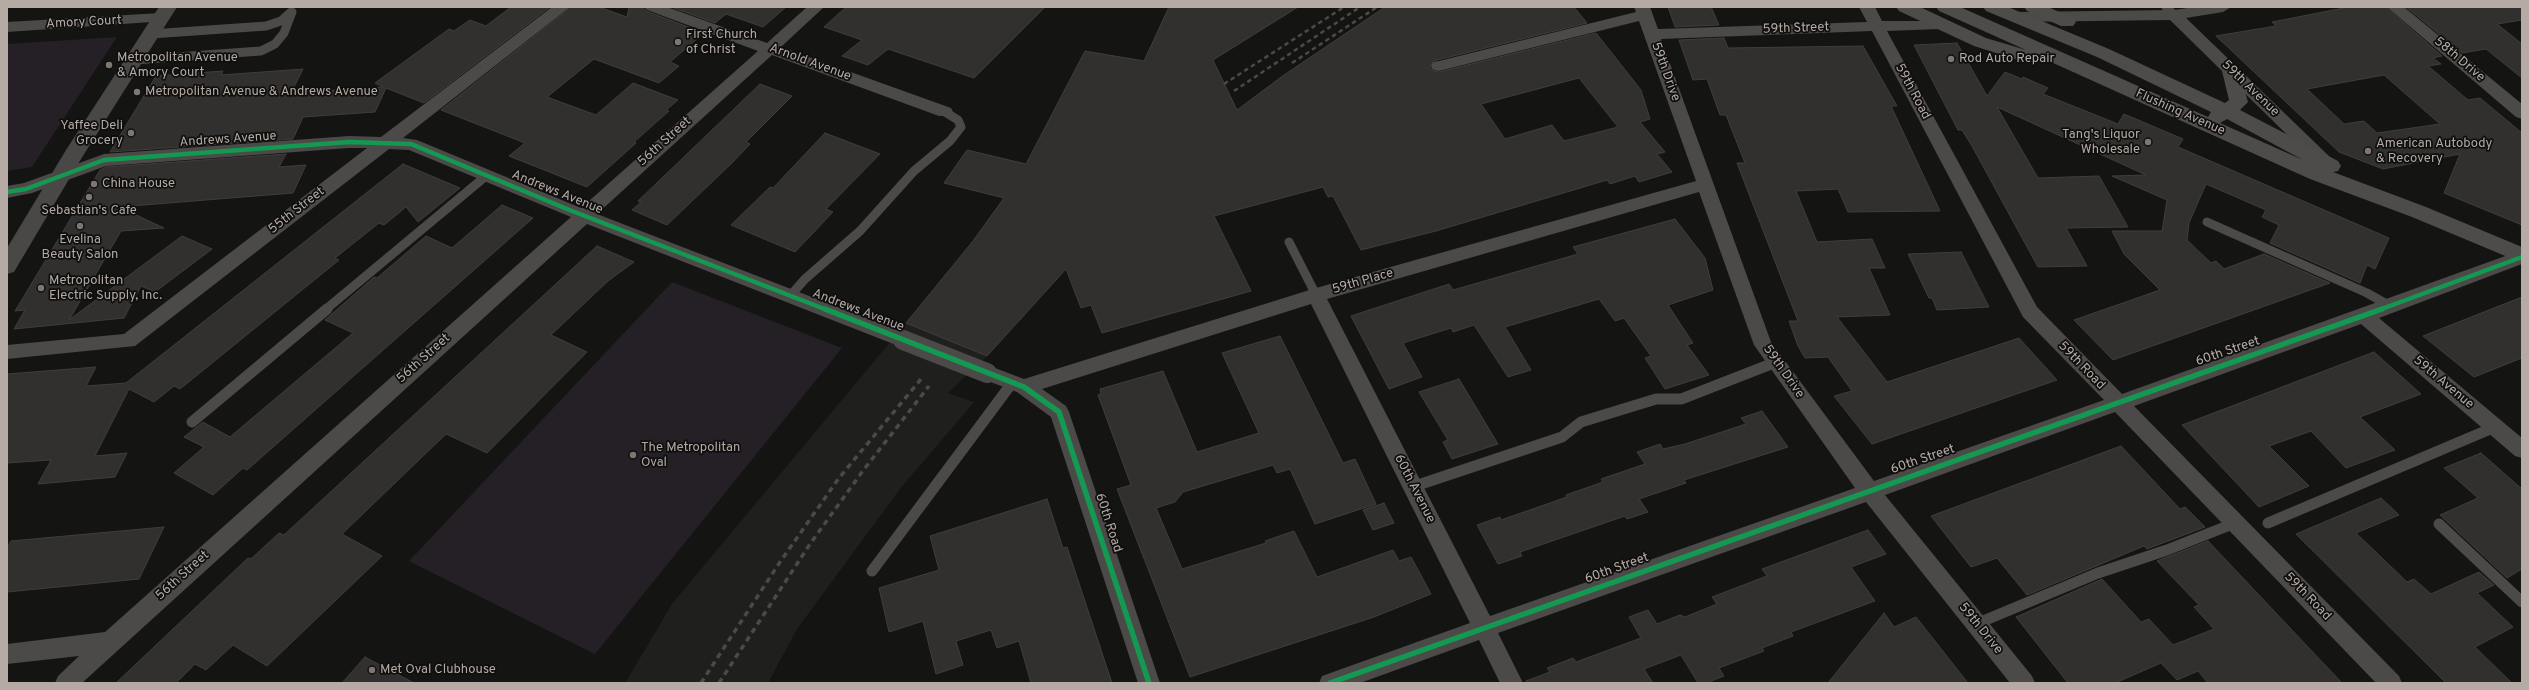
<!DOCTYPE html>
<html>
<head>
<meta charset="utf-8">
<style>
  body { margin:0 }
  #map { position:relative; width:2529px; height:690px; overflow:hidden; background:#141413; font-family:Overpass,sans-serif }
  canvas { display:block }
  .frame { position:absolute; inset:0; border:8px solid #b5aaa4; pointer-events:none }
</style>
</head>
<body>
<div id="map">
<canvas width="2529" height="690"></canvas>
<div class="frame"></div>
</div>
<script>
const c = document.querySelector('canvas').getContext('2d');
c.lineJoin = 'round';
function paint(path, color) { c.fillStyle = color; c.fill(path, 'evenodd'); }
const shape = rows => new Path2D(rows.map(r => 'M' + r).join(''));
function strokePath(path, color, width, dash) { c.strokeStyle = color; c.lineWidth = width; c.lineCap = dash ? 'butt' : 'round'; c.setLineDash(dash || []); c.stroke(path); }
function drawText(font, color, halo, rows, align = 'center') {
  c.font = font + ' Overpass,sans-serif'; c.lineWidth = 3.5; c.setLineDash([]); c.textBaseline = 'middle'; c.strokeStyle = halo; c.fillStyle = color; for (const [text, x, y, turn = 0] of rows) {
    c.save(); c.translate(x, y); c.rotate((+turn || 0) * Math.PI / 180); c.textAlign = isNaN(turn) ? turn : align; if (halo) c.strokeText(text, 0, 0); c.fillText(text, 0, 0); c.restore();
  }
}
paint(shape([
  [906,323,987,356,948,393,974,402,900,489,797,629,768,683,625,683,672,604]
]), '#1f1f1d');
paint(shape([
  [117,37,32,167,7,171,7,44],
  [672,282,842,348,595,654,409,561]
]), '#251f26');
const building = shape([
  [511,7,550,7,424,103,386,88,375,112,303,117,293,139,110,152,156,76,223,71,221,75,303,69,291,93,383,87,375,83,449,29,454,31,470,20,486,26,511,7],
  [571,7,599,7,627,17,629,7,642,7,646,11,704,33,670,62,679,66,659,83,594,59,547,97,596,115,633,83,678,100,666,110,669,111,634,142,636,143,587,187,509,156,525,143,441,110,571,7],
  [671,7,786,7,763,27,726,14,715,23,671,7],
  [846,7,1045,7,974,78,888,49,868,65,842,56,862,40,824,27,846,7],
  [1169,7,1298,7,1213,60,1237,110,1284,75,1385,7,1574,7,1587,23,1433,61,1430,67,1433,71,1439,72,1596,33,1641,90,1650,119,1640,122,1665,152,1657,154,1672,172,1639,182,1635,176,1610,184,1607,180,1436,231,1361,250,1333,196,1328,197,1323,187,1214,216,1251,291,1102,333,1091,305,1081,308,1066,269,987,356,906,323,973,241,1004,198,944,183,967,150,1026,164,1085,51,1144,61,1169,7],
  [1579,78,1618,127,1564,141,1552,125,1505,139,1481,104,1579,78],
  [1668,7,1711,7,1719,25,1675,27,1668,7],
  [2349,7,2386,7,2442,56,2433,58,2441,64,2428,66,2468,100,2480,98,2522,133,2522,225,2444,193,2460,154,2383,169,2339,152,2216,36,2276,26,2272,22,2349,7],
  [2384,75,2440,124,2377,133,2364,121,2344,124,2307,89,2384,75],
  [2406,7,2522,7,2522,20,2497,24,2522,44,2522,78,2486,49,2462,53,2406,7],
  [1724,38,1728,48,1863,46,1897,106,1891,106,1940,211,1848,212,1838,189,1796,191,1817,242,1872,239,1885,268,1869,268,1890,315,1837,317,1887,382,2019,338,2057,380,1872,444,1834,396,1852,391,1828,357,1805,358,1798,346,1789,321,1798,321,1737,163,1745,163,1726,115,1720,115,1707,79,1693,80,1679,40,1724,38],
  [1957,43,1987,96,2005,72,2022,79,2023,77,2048,88,2043,94,2118,124,2124,114,2183,139,2178,147,2389,238,2375,269,2367,265,2360,283,2270,243,2279,225,2262,217,2266,210,2206,184,2189,223,2187,240,2211,263,2216,261,2224,269,2264,254,2330,283,2113,360,2074,320,2160,290,2124,254,2112,231,2162,231,2167,200,2112,176,2146,175,1997,107,2038,178,2099,176,2128,227,2066,228,2087,266,2038,267,1972,146,1962,130,1958,130,1914,45,1957,43],
  [760,84,792,96,746,142,750,144,733,162,667,225,632,210,641,202,638,201,760,84],
  [825,133,880,154,826,209,833,212,795,252,731,225,770,187,773,188,825,133],
  [286,154,279,167,306,165,293,193,119,207,164,228,121,231,69,320,182,236,212,249,155,292,141,286,124,318,14,329,25,310,15,311,100,170,106,167,286,154],
  [403,164,460,188,418,222,406,207,384,225,379,223,335,258,339,260,180,389,174,386,154,402,129,389,95,456,127,453,115,477,38,484,51,460,7,463,7,374,96,367,86,386,126,383,403,164],
  [502,205,533,218,247,470,243,468,213,495,174,473,204,447,184,437,194,429,203,422,230,437,353,333,325,320,374,277,377,278,426,236,452,248,502,205],
  [1675,219,1705,258,1713,290,1668,305,1693,343,1687,345,1709,375,1665,389,1645,358,1651,356,1624,318,1615,321,1599,299,1505,327,1531,370,1508,377,1474,325,1453,332,1451,328,1403,343,1422,377,1389,389,1351,316,1449,284,1453,290,1578,254,1573,247,1675,219],
  [597,246,634,262,608,281,551,335,587,352,487,453,446,434,342,534,382,556,267,666,233,645,206,670,195,664,176,683,116,683,248,558,251,559,279,533,284,535,597,246],
  [1961,252,1989,307,1937,310,1932,298,1929,298,1908,254,1961,252],
  [2522,297,2522,358,2474,377,2423,336,2522,297],
  [1280,336,1343,463,1355,459,1376,504,1315,524,1290,469,1277,473,1273,465,1183,492,1175,502,1156,508,1182,569,1266,543,1265,541,1294,531,1317,577,1393,550,1399,561,1411,557,1431,594,1374,617,1190,677,1117,489,1131,485,1098,395,1101,394,1100,389,1163,371,1197,452,1259,433,1222,353,1280,336],
  [2374,352,2421,394,2360,417,2395,450,2346,468,2311,431,2269,446,2309,486,2259,507,2182,425,2374,352],
  [1459,379,1498,444,1452,459,1443,442,1448,440,1419,392,1459,379],
  [1762,411,1788,447,1684,480,1686,483,1639,499,1648,512,1627,519,1625,516,1520,552,1522,556,1498,564,1477,525,1500,517,1501,520,1567,497,1566,495,1603,482,1601,479,1645,464,1637,452,1660,444,1663,449,1685,444,1746,424,1741,418,1762,411],
  [2121,446,2180,509,2185,507,2205,527,2147,549,2144,546,2027,595,1997,558,1971,567,1931,516,2121,446],
  [2481,453,2522,489,2522,569,2507,578,2440,515,2478,498,2444,468,2481,453],
  [2381,498,2399,515,2356,533,2407,582,2414,579,2431,594,2479,572,2494,585,2477,593,2513,627,2475,647,2512,683,2446,683,2296,534,2381,498],
  [1047,499,1063,548,1067,547,1112,683,1031,683,1019,641,997,648,991,630,956,641,963,665,936,674,923,621,889,632,879,588,939,570,930,536,1047,499],
  [1384,503,1394,523,1373,530,1363,510,1384,503],
  [164,527,139,579,7,592,7,548,11,541,164,527],
  [1868,530,1886,554,1851,567,1875,601,1791,632,1793,636,1762,648,1764,651,1719,668,1724,676,1706,683,1698,683,1681,655,1644,669,1653,683,1527,683,1526,681,1550,672,1547,668,1573,658,1576,662,1641,638,1629,617,1648,610,1657,624,1680,615,1685,617,1717,604,1712,597,1767,576,1762,569,1868,530],
  [2208,541,2342,683,2208,683,2198,671,2177,680,2161,663,2115,683,2068,683,2016,617,2102,579,2141,622,2149,619,2173,645,2214,629,2194,607,2199,605,2157,561,2208,541],
  [1884,613,1894,627,1916,617,1968,683,1828,683,1884,613],
  [365,657,414,683,342,683,365,657]
]);
paint(building, '#32302f');
strokePath(building, '#403e3c', 1);
strokePath(shape([
  [2166,7,2174,15],
  [151,34,266,26,281,21,291,12],
  [134,60,261,51,275,44,284,33,292,12],
  [2207,222,2367,293,2390,306],
  [1289,242,1316,295],
  [790,296,805,279,860,231,914,171,950,141,961,127,958,120,945,112],
  [325,310,486,176]
]), '#4c4a48', 9);
strokePath(shape([
  [192,422,327,309],
  [1412,487,1562,437,1581,422,1656,399,1681,399,1776,362],
  [2268,523,2495,427],
  [2439,524,2522,602],
  [872,571,1012,383],
  [1976,624,2098,573,2167,550,2235,523]
]), '#4c4a48', 11);
paint(shape([
  [552,7,570,7,403,138,417,140,581,208,758,51,647,10,644,7,667,7,767,43,807,7,824,7,781,47,951,108,953,112,951,116,939,116,772,55,597,214,910,335,912,340,910,345,903,347,896,345,587,224,82,683,55,683,58,676,79,656,7,664,7,644,105,632,571,217,409,150,389,149,135,346,7,359,7,345,124,334,367,148,349,148,106,166,32,193,7,198,7,186,24,183,104,154,349,136,381,137,552,7],
  [1634,7,1650,7,1658,29,1867,22,1859,7,1875,7,1882,21,1945,21,1948,24,1940,29,1887,31,2037,307,2122,394,2522,250,2522,264,2379,318,2522,438,2522,458,2515,456,2361,324,2134,406,2399,676,2402,683,2376,683,2115,412,1885,495,2032,676,2035,683,2010,683,1866,502,1498,633,1523,683,1500,683,1479,640,1360,683,1319,683,1322,676,1470,623,1311,304,1042,389,1066,406,1069,412,1160,683,1138,683,1051,417,1017,392,980,378,977,373,980,368,987,365,1024,379,1316,288,1696,181,1639,21,1439,71,1433,70,1431,66,1433,62,1439,61,1636,12,1634,7],
  [1872,31,2023,317,2104,400,1874,481,1771,342,1661,39,1872,31],
  [1699,192,1754,345,1855,488,1490,616,1327,299,1699,192],
  [2194,7,2231,7,2223,12,2186,18,2331,158,2333,162,2331,166,2319,166,2170,20,2017,22,2009,17,2017,12,2174,10,2194,7],
  [2387,7,2404,7,2522,104,2522,119,2516,117,2387,7],
  [161,13,169,18,166,21,7,32,7,22,161,13]
]), '#4c4a48');
paint(shape([
  [159,7,177,7,81,159,14,272,7,274,7,248,66,150,159,7]
]), '#4a4846');
paint(shape([
  [1896,7,1920,7,1986,38,2026,50,1939,11,1936,7,1960,7,2208,117,2211,112,2097,57,1986,11,1983,7,2008,7,2109,49,2225,103,2229,100,2222,71,2224,67,2231,65,2238,67,2248,102,2240,110,2338,161,2341,166,2338,171,2333,172,2426,207,2522,247,2522,263,2412,217,2310,179,2031,53,2033,56,2030,60,2024,62,1974,46,1899,11,1896,7],
  [2227,119,2303,160,2220,123,2227,119],
  [2024,7,2048,7,2073,18,2076,22,2073,26,2061,26,2027,11,2024,7]
]), '#4e4c4a');
strokePath(shape([
  [1292,63,1377,7],
  [1224,84,1344,7],
  [1234,91,1360,7]
]), '#4c4a48', 2.5, [4.5, 3.5]);
strokePath(shape([
  [701,683,780,562,839,478,922,378],
  [719,683,810,544,862,472,929,386]
]), '#4c4a48', 3.5, [5.5, 4.5]);
strokePath(shape([
  [903,340,987,373]
]), '#4c4a48', 20);
strokePath(shape([
  [7,192,26,189,104,160,349,142,411,144,567,209,827,310],
  [2379,310,2522,257]
]), '#139951', 4.5);
strokePath(shape([
  [825,309,1024,387,1059,412,1149,683],
  [1330,683,2382,309]
]), '#139951', 5.5);
for (const [x, y, r, color] of [
  [678,42,4,"#7d7671"],
  [1951,59,4,"#7d7671"],
  [109,65,4,"#7d7671"],
  [137,92,4,"#7d7671"],
  [131,133,4,"#7d7671"],
  [2148,142,4,"#7d7671"],
  [2368,151,4,"#7d7671"],
  [94,184,4,"#7d7671"],
  [89,197,4,"#7d7671"],
  [80,226,4,"#7d7671"],
  [41,288,4,"#7d7671"],
  [633,455,4,"#7d7671"],
  [372,670,4,"#7d7671"]
]) { const dot = new Path2D(); dot.arc(x, y, r, 0, 2 * Math.PI); c.fillStyle = color; c.fill(dot); strokePath(dot, '#0f0f0e', 1.5); }
drawText('13px', '#b5aaa4', '#0f0f0e', [
  ["Amory Court",84,23,-3],
  ["59th Street",1796,29,-2],
  ["58th Drive",2459,60,40],
  ["Arnold Avenue",810,63,20],
  ["59th Drive",1665,72,70],
  ["59th Avenue",2250,89,44],
  ["59th Road",1912,92,62],
  ["Flushing Avenue",2180,113,24],
  ["Andrews Avenue",228,140,-4],
  ["56th Street",665,142,-42],
  ["Andrews Avenue",557,193,22],
  ["55th Street",297,211,-38],
  ["59th Place",1363,282,-16],
  ["Andrews Avenue",858,311,21],
  ["60th Street",2228,352,-19],
  ["56th Street",424,359,-42],
  ["59th Road",2081,366,46],
  ["59th Drive",1783,372,55],
  ["59th Avenue",2443,383,40],
  ["60th Street",1923,460,-19],
  ["60th Avenue",1414,489,63],
  ["60th Road",1108,523,72],
  ["60th Street",1617,569,-20],
  ["56th Street",183,576,-42],
  ["59th Road",2307,597,46],
  ["59th Drive",1980,629,51]
]);
drawText('13px', '#b5aaa4', '#0f0f0e', [
  ["First Church",686,35],
  ["of Christ",686,50],
  ["Metropolitan Avenue",117,58],
  ["& Amory Court",117,73],
  ["Rod Auto Repair",1959,59],
  ["Metropolitan Avenue & Andrews Avenue",145,92],
  ["Yaffee Deli",123,126,"right"],
  ["Grocery",123,141,"right"],
  ["Tang's Liquor",2140,135,"right"],
  ["Wholesale",2140,150,"right"],
  ["American Autobody",2376,144],
  ["& Recovery",2376,159],
  ["China House",102,184],
  ["Sebastian's Cafe",89,211,"center"],
  ["Evelina",80,240,"center"],
  ["Beauty Salon",80,255,"center"],
  ["Metropolitan",49,281],
  ["Electric Supply, Inc.",49,296],
  ["The Metropolitan",641,448],
  ["Oval",641,463],
  ["Met Oval Clubhouse",380,670]
], 'left');
</script>
</body>
</html>
